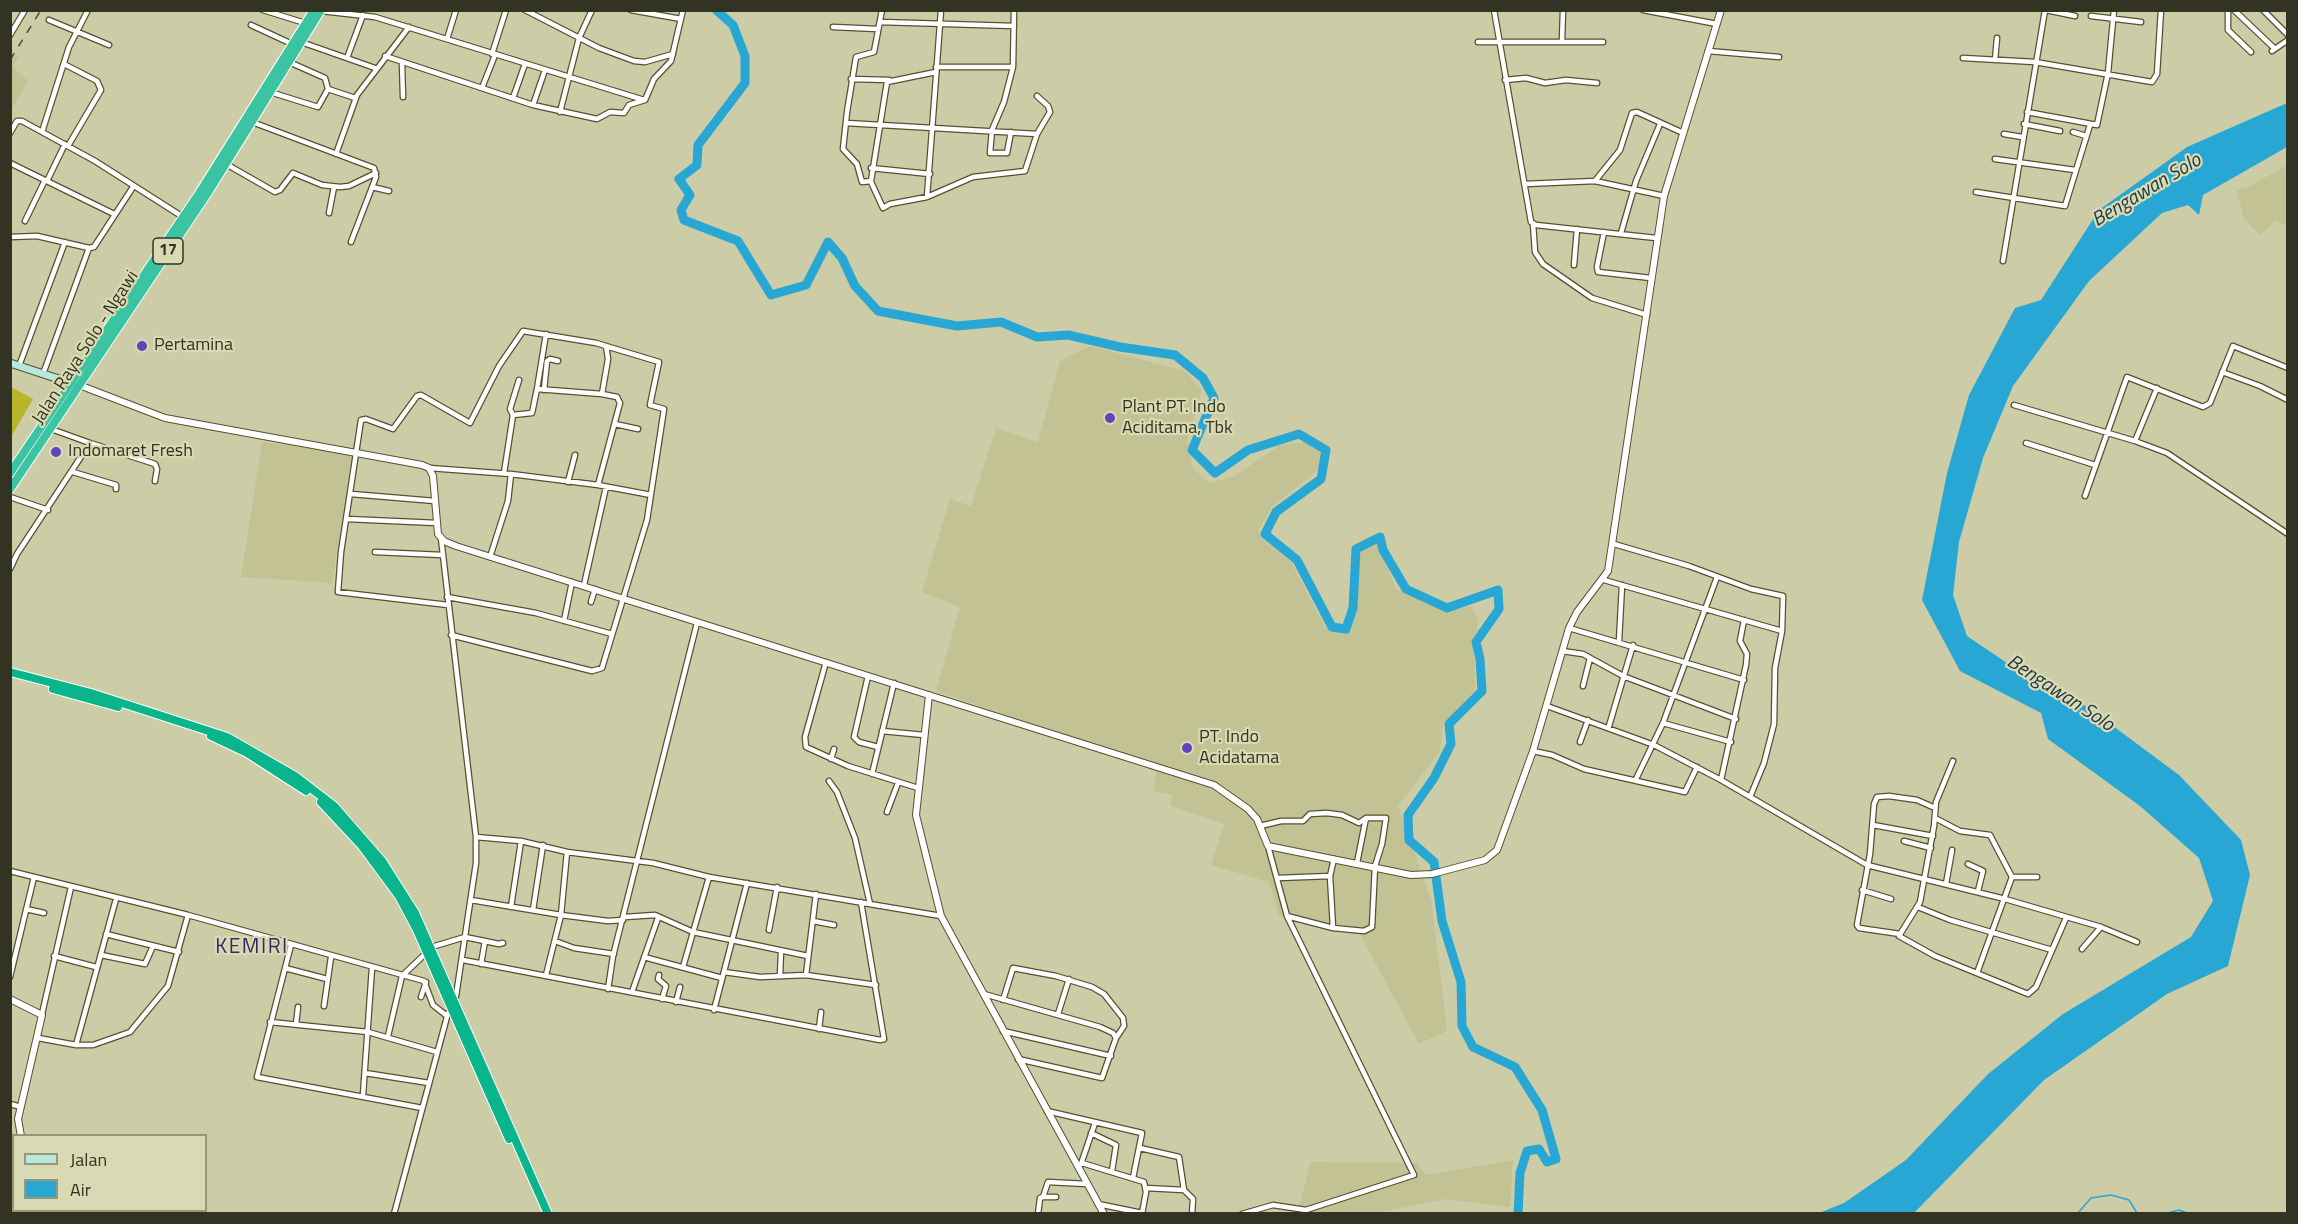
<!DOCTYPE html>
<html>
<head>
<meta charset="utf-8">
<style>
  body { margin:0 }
  #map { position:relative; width:2298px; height:1224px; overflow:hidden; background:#cccda6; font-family:"Titillium Web",sans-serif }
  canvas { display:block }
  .frame { position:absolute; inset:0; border:12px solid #323323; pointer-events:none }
  .legend { position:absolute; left:12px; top:1134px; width:195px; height:78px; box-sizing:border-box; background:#d9dab3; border:2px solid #969779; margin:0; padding:8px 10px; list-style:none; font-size:18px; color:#323323 }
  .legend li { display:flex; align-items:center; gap:12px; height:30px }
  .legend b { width:30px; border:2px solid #969779 }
</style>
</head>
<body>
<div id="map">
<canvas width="2298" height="1224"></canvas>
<div class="frame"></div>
<ul class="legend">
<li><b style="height:8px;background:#b6e9dc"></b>Jalan</li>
<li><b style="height:16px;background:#29a7d4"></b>Air</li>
</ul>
</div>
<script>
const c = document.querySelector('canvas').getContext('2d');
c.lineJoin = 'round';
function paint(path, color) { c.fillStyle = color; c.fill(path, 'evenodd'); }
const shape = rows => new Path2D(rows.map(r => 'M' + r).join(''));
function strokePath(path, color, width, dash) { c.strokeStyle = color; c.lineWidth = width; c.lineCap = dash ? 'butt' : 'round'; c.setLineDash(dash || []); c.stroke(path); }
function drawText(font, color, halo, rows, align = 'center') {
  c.font = font + ' "Titillium Web",sans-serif'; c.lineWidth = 4.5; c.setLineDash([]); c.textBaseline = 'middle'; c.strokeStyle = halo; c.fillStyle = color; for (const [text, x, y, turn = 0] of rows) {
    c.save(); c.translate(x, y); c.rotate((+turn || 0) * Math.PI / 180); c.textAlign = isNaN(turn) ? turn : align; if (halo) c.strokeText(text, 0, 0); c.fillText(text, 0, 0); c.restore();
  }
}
paint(shape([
  [11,52,19,57,13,67,28,81,11,111],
  [2287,165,2287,226,2276,220,2260,235,2244,219,2237,190,2247,188],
  [1090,346,1185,371,1202,390,1187,441,1192,467,1209,483,1233,477,1280,445,1306,442,1322,454,1319,469,1272,507,1258,530,1262,539,1291,562,1325,627,1351,632,1361,550,1377,542,1396,589,1446,611,1472,606,1479,621,1473,646,1476,689,1443,724,1440,752,1398,806,1431,900,1447,1031,1419,1044,1356,927,1279,915,1269,882,1211,865,1224,824,1171,806,1172,795,1153,791,1157,767,936,691,960,607,922,592,950,499,971,506,996,428,1038,442,1060,361],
  [262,442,352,453,332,583,241,577],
  [1513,1160,1510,1207,1445,1199,1376,1213,1297,1214,1311,1162,1417,1163,1426,1175]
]), '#c2c295');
paint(shape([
  [11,387,33,399,11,437]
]), '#b8b52c');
paint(shape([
  [2287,103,2287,147,2203,195,2199,215,2188,205,2162,213,2089,281,2013,386,1983,458,1959,542,1953,595,1967,636,2044,688,2086,706,2179,775,2241,840,2250,875,2228,966,2167,994,2044,1080,1914,1213,1819,1213,1844,1203,1906,1160,1988,1074,2063,1014,2191,937,2213,901,2199,858,2140,806,2048,739,2041,713,1960,671,1922,600,1947,473,1969,395,2015,308,2041,300,2099,210,2187,147]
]), '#29a7d4');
strokePath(shape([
  [2077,1214,2091,1198,2111,1195,2129,1200,2137,1213,2151,1214],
  [2164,1214,2179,1210,2190,1214]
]), '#29a7d4', 1.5);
strokePath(shape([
  [716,10,733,25,745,56,745,83,698,145,697,165,679,179,690,195,681,210,684,220,738,241,771,295,806,285,828,242,842,258,855,286,878,311,957,326,1001,322,1037,337,1068,335,1120,347,1175,355,1203,378,1214,398,1192,450,1215,473,1248,450,1299,434,1326,450,1321,479,1276,512,1265,534,1297,560,1332,627,1346,629,1353,608,1356,549,1380,537,1383,550,1406,589,1447,608,1498,590,1499,609,1476,642,1480,659,1482,691,1449,724,1451,744,1434,778,1408,815,1409,840,1434,862,1442,921,1461,982,1462,1026,1473,1047,1515,1067,1542,1110,1556,1159,1547,1162,1539,1149,1527,1151,1520,1173,1518,1214]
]), '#29a7d4', 9);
const minor = shape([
  [263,10,305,23],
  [525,10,599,48,634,61,645,62,673,54],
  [631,10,681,19],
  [882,10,874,52,856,57,847,112,843,149,857,164,862,182,871,181,887,82,936,72],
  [1494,10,1531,222,1536,225,1656,238],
  [1643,10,1717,24],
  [2046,10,2075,16],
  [2228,10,2228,30,2251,52],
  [2234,10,2274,48],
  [2263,10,2288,35],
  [321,11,375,17,644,100],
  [2091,16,2141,22],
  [49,20,109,45],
  [880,22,1014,26],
  [251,25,292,44],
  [833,27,878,29],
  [10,35,25,10],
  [447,39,456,10],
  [1562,40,1563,10],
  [301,42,375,68],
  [1478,42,1603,42],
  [1708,51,1779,57],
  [2272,51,2288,40],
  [492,54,506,10],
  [385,56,533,105,597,119,610,112,624,113,629,105,645,100,654,79,671,61,683,10],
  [347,58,363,15],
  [1963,58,2035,62,2152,82,2157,74,2161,10],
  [1995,60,1997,38],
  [289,62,325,78,328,89],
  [402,63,403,97],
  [64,64,97,81,101,90,68,146],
  [936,67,1013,67],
  [851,79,889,80],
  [1505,80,1526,78,1545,83,1566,80,1597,83],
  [482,88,495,55],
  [270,92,318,107,328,89,355,98],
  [513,98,525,64],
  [533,105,545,70],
  [560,112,579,38,592,10],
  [2027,112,2097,125,2108,73,2114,10],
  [252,122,374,168,376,177,351,242],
  [846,123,1037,134],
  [2024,124,2060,131],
  [42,132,69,47,88,10],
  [1011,132,1007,153,990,153,992,130,1004,102,1013,67,1014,10],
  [2073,132,2086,136],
  [10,133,17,121,22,121,95,161,183,217],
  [2004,134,2022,137],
  [336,154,357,95,409,27],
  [1995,159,2075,170],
  [10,163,114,214],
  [226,164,275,192,280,190,293,173,322,185,340,187,349,186,376,173],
  [871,168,930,174],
  [47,181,65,144],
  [1595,181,1620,150,1632,113,1637,112,1681,132],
  [871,182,883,208,890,204,927,197,941,10],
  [1525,184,1595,181,1664,196],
  [372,187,389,191],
  [1976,192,2065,206,2090,125],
  [927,197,973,177,1025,171,1037,134,1050,112,1048,106,1037,96],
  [329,213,334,187],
  [25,221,45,180],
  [1533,224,1535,252,1543,264,1592,298,1647,315],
  [1604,232,1597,267,1598,272,1651,278],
  [1621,233,1636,181,1660,124],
  [10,237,37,236,89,248],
  [2003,261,2045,10],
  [1574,265,1577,229],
  [19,366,65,242],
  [2222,372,2260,386,2288,400],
  [43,374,89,248,94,247,133,187],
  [537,389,546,334],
  [544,390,547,361,550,359,558,361],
  [602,394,608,359,606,346],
  [2014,405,2135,441,2167,453,2288,534],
  [513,415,510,409,519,380],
  [615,424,638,429],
  [2135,441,2157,388],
  [90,443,155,464,157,469,155,481],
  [2026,443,2095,465],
  [429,468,511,474,598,485,651,495],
  [73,472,116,485,116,489],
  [504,473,513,415,532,413,537,389,602,394,617,397,620,403,598,485],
  [568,482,575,455],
  [351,494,435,501],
  [2085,496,2127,377,2203,407,2210,403,2233,346,2288,368],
  [10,497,48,510],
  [347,519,437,523],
  [441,538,476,837,476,863,456,996],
  [1614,544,1689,566,1751,589,1783,596,1782,631,1775,668,1774,724,1764,763,1750,797],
  [375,552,442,555],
  [490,557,508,501,511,474],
  [10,569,17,554,90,443,51,429],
  [1604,580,1782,631],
  [584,585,606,487],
  [447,597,536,613,612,634],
  [591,602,595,589],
  [448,605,338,592,341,552,361,420,366,419,393,429,417,396,421,395,470,423,499,366,523,331,596,343,659,362,650,405,664,409,647,520,602,668,592,671,451,635],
  [564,621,572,582],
  [1569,628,1744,680],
  [1619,641,1622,585],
  [1562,651,1583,654,1623,676,1736,719],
  [826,662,805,737,806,747,848,766,918,788],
  [868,676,854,737,859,742,878,747],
  [1583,686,1590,658],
  [1547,706,1654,745,1721,780,1867,865,2005,899,2101,927,2137,942],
  [1663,723,1731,742],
  [1609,726,1633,645],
  [882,731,924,735],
  [1580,742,1588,720],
  [1533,751,1552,755,1584,769,1685,792,1697,767],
  [831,759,834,749],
  [1953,761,1936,802,1934,826,1920,902,1899,936,1935,956,2028,994,2036,987,2066,918],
  [872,774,894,683],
  [1636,779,1663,723,1717,577],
  [1721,780,1746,665,1747,654,1740,641,1744,620],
  [829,781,837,792,855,838,870,904],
  [887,812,898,783],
  [1935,818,1960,831,1990,835,2012,877,1977,973],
  [1873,825,1933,836],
  [1260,826,1281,821,1303,821,1310,814,1327,813,1342,815,1359,823,1366,818,1386,818,1382,844,1375,866,1372,927,1364,931,1333,928,1287,916],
  [476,837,521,841,567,852,653,863,709,877,941,916],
  [1904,841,1931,848],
  [1357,863,1366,818],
  [1968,864,1983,871,1978,891],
  [10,871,188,915,424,981,433,1005,447,1016],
  [2012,877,2037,877],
  [1278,878,1330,876],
  [1946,884,1952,850],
  [1862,890,1891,899],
  [471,900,561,915,608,921,623,920],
  [511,907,521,841],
  [1918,907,1950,920,2052,950],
  [26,909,44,913],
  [533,910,543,845],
  [625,917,655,915,693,932,808,956],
  [813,921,834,925],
  [1333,928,1330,876,1334,859],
  [769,930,777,887],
  [106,934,179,952],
  [1900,934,1859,928,1857,925,1870,854,1874,804,1877,797,1889,796,1917,800,1935,808],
  [555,941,574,948,614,954],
  [291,945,257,1077,422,1108],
  [435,946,465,937,499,944,503,943],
  [2082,949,2101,927],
  [101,955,145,964,153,946],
  [54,956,96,967],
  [644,957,722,978],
  [463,960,880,1040,884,1039,861,902],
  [481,964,485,941],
  [683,967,709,877],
  [285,968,327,979],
  [724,972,760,977,806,975,876,985],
  [546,975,561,915,567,852],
  [659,975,658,979,666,986,662,999],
  [780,975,781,952],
  [806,975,816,894],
  [10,977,34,877],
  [608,989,613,956,697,623],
  [632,992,658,918],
  [984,994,1100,1027,1113,1033,1116,1038,1102,1078,1018,1059],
  [421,997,426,982],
  [1003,1000,1013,968,1056,976,1092,987,1104,994,1123,1018,1124,1026,1116,1038],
  [676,1002,680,987],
  [324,1006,331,957],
  [714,1010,747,883],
  [42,1014,71,887],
  [1058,1014,1069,979],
  [270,1022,368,1032,437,1052],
  [296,1024,298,1007],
  [819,1029,821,1012],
  [1003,1031,1111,1056],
  [388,1036,402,976,423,956],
  [38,1038,76,1045,93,1045,130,1032,168,986,188,915],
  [76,1045,116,899],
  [365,1073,429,1083],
  [363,1095,372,968],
  [10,1104,21,1107],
  [1047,1111,1142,1133,1133,1178],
  [1091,1133,1116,1145,1112,1171],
  [1140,1148,1179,1157,1184,1190,1193,1199,1192,1214],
  [1082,1163,1144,1182,1146,1192,1142,1214],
  [1081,1164,1095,1123],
  [10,1178,14,1179],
  [1146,1188,1184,1190],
  [1043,1197,1056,1197],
  [1098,1204,1142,1213],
  [127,1210,137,1214],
  [394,1214,448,1013],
  [1038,1214,1040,1198,1043,1197,1048,1182,1087,1184],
  [1242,1214,1273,1205,1306,1210,1414,1175,1287,916,1268,846]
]);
const tertiary = shape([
  [79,385,165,418,422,465,429,468,433,476,438,534,444,541,456,546,1214,785,1248,809,1257,819,1268,846,1411,875,1432,874,1485,860,1497,850,1533,751,1569,628,1577,612,1608,571,1664,196,1721,10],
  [929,695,916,815,941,916,1104,1214],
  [10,999,42,1015,18,1119,21,1136],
  [36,1210,36,1214]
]);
const secondary = shape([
  [10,363,74,384]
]);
const trunk = shape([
  [10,473,198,195,314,10],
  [10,489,209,191,321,10]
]);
const motorway = shape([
  [10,672,91,693,227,737,295,776,334,806,382,861,415,913,548,1214],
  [53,689,118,707],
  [211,736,247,753,306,791],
  [321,802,362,846,399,896,416,928,509,1139]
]);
strokePath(minor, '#525230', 7);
strokePath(tertiary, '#525230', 8);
strokePath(secondary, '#525230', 9);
strokePath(trunk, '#fff', 10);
strokePath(motorway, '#fff', 10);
strokePath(minor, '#fff', 4.5);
strokePath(tertiary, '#fff', 6);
strokePath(secondary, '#b6e9dc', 7);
strokePath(trunk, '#3bc4a2', 8);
strokePath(motorway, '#0ab58b', 8);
strokePath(shape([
  [10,60,41,10]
]), '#494a36', 1.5, [8, 8]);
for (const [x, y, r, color] of [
  [142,346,6,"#5f44bd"],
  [1110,418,6,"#5f44bd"],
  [56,452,6,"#5f44bd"],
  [1187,748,6,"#5f44bd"]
]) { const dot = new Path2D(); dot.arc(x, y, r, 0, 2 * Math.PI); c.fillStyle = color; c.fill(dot); strokePath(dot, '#d9dab3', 2); }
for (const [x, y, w] of [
  [168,251,30]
]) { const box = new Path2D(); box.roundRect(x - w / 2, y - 13, w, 26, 4.5); c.fillStyle = '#d9dab3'; c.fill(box); strokePath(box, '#323323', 1.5); }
drawText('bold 16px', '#323323', null, [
  ["17",168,251]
]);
drawText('18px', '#323323', '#d9dab3', [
  ["Pertamina",154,346],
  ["Plant PT. Indo",1122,408],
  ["Aciditama, Tbk",1122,429],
  ["Indomaret Fresh",68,452],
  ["PT. Indo",1199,738],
  ["Acidatama",1199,759]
], 'left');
drawText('18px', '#323323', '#d9dab3', [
  ["Jalan Raya Solo - Ngawi",86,348,-57]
]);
drawText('italic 20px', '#203944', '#d9dab3', [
  ["Bengawan Solo",2147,191,-31],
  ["Bengawan Solo",2060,694,33]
]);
c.letterSpacing = '1.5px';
drawText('21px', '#342965', '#d9dab3', [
  ["KEMIRI",252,948]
]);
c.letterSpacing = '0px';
</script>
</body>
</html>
